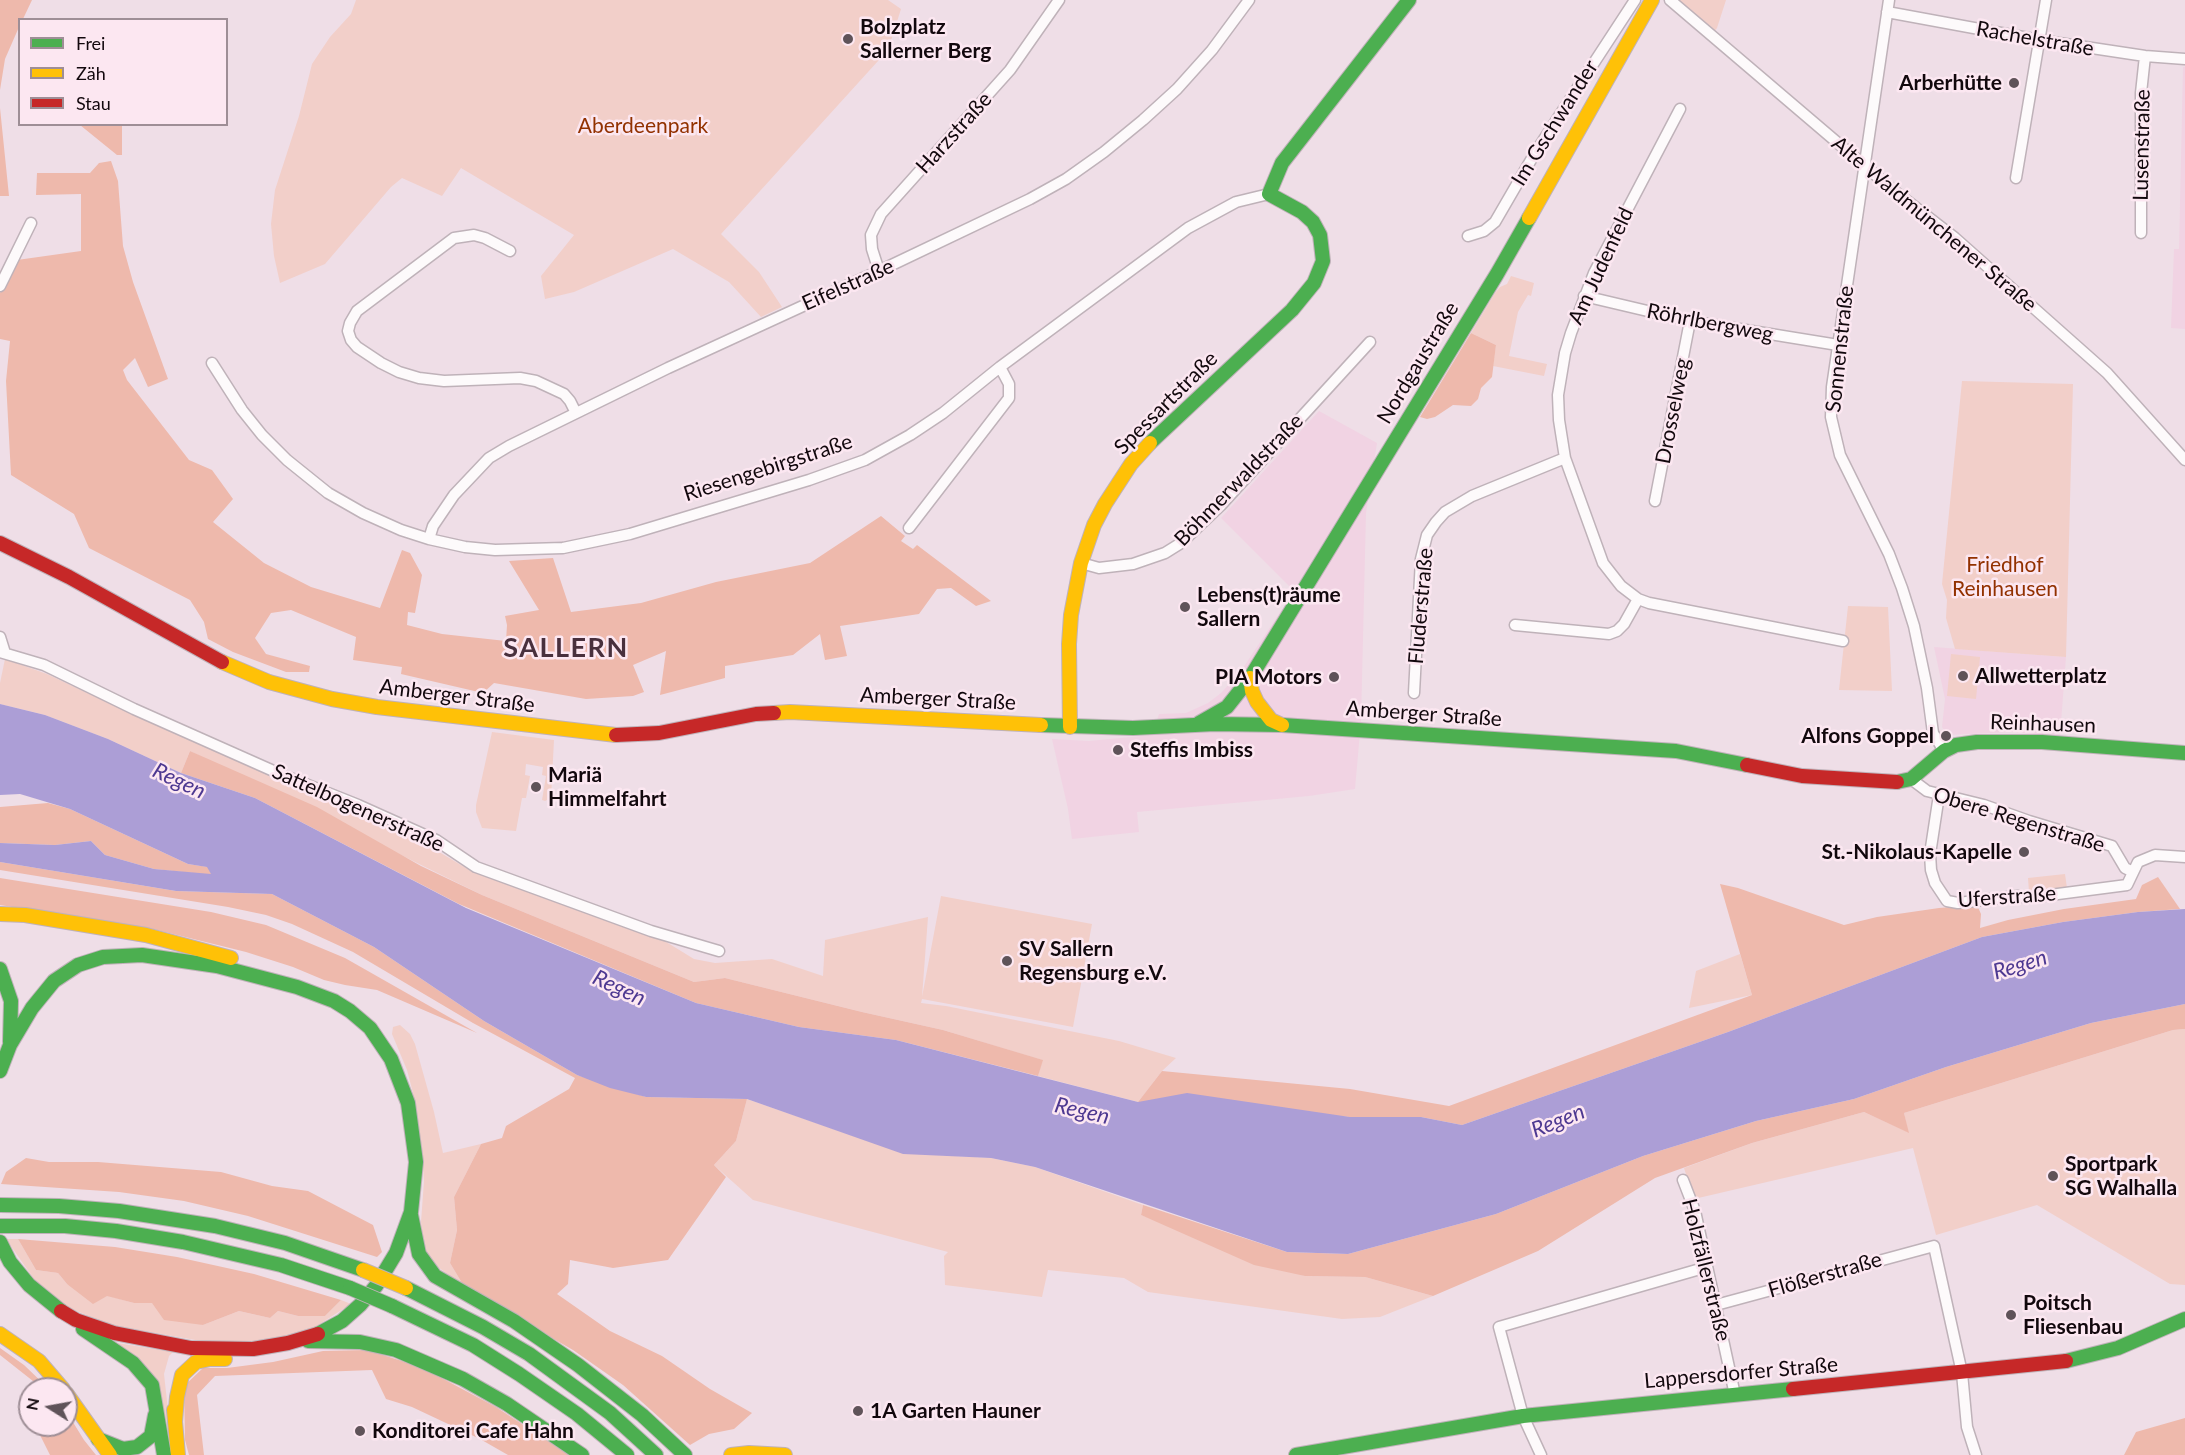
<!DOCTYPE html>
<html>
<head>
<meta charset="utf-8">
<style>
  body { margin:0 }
  #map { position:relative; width:2185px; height:1455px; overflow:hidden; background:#efdee7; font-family:Lato,sans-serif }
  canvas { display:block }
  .legend { position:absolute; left:18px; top:18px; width:210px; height:108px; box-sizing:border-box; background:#fce7f1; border:2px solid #9e8e96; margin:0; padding:8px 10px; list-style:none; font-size:18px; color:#12080d }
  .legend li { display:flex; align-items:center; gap:12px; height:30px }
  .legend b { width:30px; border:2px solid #9e8e96 }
  .north { position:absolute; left:18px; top:1377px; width:60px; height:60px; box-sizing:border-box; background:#fce7f1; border:2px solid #9e8e96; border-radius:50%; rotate:281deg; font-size:16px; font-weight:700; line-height:24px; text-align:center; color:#12080d }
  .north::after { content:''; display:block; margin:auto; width:21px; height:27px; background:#5f5359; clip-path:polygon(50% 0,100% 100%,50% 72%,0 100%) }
</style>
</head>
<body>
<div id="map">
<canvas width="2185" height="1455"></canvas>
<ul class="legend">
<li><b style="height:8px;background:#4caf50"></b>Frei</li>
<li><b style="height:8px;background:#ffc107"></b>Zäh</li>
<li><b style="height:8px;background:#c62828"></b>Stau</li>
</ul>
<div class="north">N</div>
</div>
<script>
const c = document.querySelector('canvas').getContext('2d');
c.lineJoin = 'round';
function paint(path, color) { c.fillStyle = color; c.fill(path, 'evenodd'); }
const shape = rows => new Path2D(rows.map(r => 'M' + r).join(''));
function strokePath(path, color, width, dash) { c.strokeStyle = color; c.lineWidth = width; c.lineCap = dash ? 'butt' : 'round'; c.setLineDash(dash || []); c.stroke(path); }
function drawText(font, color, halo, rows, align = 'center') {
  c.font = font + ' Lato,sans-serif'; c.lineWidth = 5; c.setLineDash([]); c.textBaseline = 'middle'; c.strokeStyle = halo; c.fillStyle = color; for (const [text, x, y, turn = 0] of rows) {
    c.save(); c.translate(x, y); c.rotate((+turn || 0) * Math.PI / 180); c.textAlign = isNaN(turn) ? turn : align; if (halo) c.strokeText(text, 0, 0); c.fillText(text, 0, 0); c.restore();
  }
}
paint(shape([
  [2183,67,2185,67,2185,329,2171,328,2174,249,2179,249],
  [1319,411,1377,443,1366,513,1361,721,1355,789,1309,796,1137,812,1139,832,1072,839,1068,809,1052,739,1089,741,1152,735,1159,714,1186,713,1208,703,1221,693,1241,671,1294,591,1221,518],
  [1934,647,2066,657,2060,736,2012,732,1947,735,1942,727,1945,699]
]), '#f1d3e3');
paint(shape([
  [356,0,888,0,901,9,888,50,721,234,759,272,782,307,761,317,729,282,673,249,574,292,545,299,541,276,574,235,461,168,442,196,402,178,391,187,325,264,280,283,274,256,271,224,275,190,299,116,312,64,330,37,351,14],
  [1678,0,1726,0,1717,28,1714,32],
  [1511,276,1534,283,1531,296,1528,295,1518,312,1509,356,1547,364,1544,376,1493,366,1496,345,1471,333,1495,293,1500,287,1507,284],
  [1962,381,2073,384,2066,657,1955,649,1946,618,1947,600,1942,584],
  [1848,606,1888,607,1892,691,1839,690],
  [1951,654,1980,657,1976,699,1947,696],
  [5,659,47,674,147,721,284,781,359,811,414,837,471,871,663,940,694,959,715,963,772,959,823,976,825,940,928,917,922,997,941,896,1092,924,1073,1027,922,999,921,1003,946,1006,1119,1041,1176,1058,1162,1071,1138,1102,1038,1076,1042,1060,943,1030,862,1012,725,978,694,982,482,895,190,751,181,773,108,739,45,715,0,704,0,683],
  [492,732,554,740,551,798,545,801,542,800,546,776,542,775,543,767,526,764,525,775,530,776,526,798,522,798,516,831,482,828,476,812,476,805],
  [2065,874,2067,888,2029,892,2028,878],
  [1740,954,1752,995,1689,1008,1696,971],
  [400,1025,410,1034,415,1044,434,1112,443,1153,481,1144,454,1197,457,1230,450,1263,465,1288,424,1256,421,1222,424,1181,422,1149,413,1093,407,1070,392,1034,393,1027],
  [2185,1029,2185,1285,2170,1284,2037,1205,1936,1235,1913,1148,1694,1199,1684,1168,1752,1143,1864,1112,1908,1132,1904,1113,2173,1030],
  [747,1099,903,1153,991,1158,1035,1167,1143,1205,1141,1215,1305,1276,1365,1277,1433,1296,1380,1317,1342,1319,1148,1292,1124,1278,1048,1270,1042,1297,945,1285,944,1256,948,1252,753,1200,714,1165,736,1141],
  [6,1239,18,1239,36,1270,58,1273,67,1284,134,1303,152,1303,203,1325,239,1311,270,1318,278,1311,298,1316,325,1316,341,1300,351,1304,312,1329,268,1341,201,1341,111,1325,69,1308,36,1282],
  [117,1343,173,1352,169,1356,164,1374,173,1455,164,1409]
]), '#f2cfc9');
paint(shape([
  [0,0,32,0,23,19,20,20,19,27,5,59,0,90],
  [0,108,9,196,0,196],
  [80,125,122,125,122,155,117,155],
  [111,161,118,181,123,246,133,282,168,379,148,387,135,358,123,370,127,380,189,460,212,470,233,499,213,522,264,563,311,587,380,608,402,550,410,553,422,575,415,613,408,612,407,625,442,634,506,641,507,625,505,616,539,610,509,561,553,558,571,612,641,603,716,582,810,563,881,516,905,536,901,541,913,549,917,545,991,601,976,606,951,588,937,589,919,614,840,626,847,656,825,660,820,634,793,655,725,666,725,678,660,695,666,651,633,665,644,692,633,696,586,699,494,683,483,693,401,674,402,667,353,660,356,637,291,610,271,613,255,638,266,654,310,666,309,672,286,672,233,652,208,639,204,622,190,600,89,548,74,514,11,475,6,381,10,341,0,339,0,293,17,260,81,251,81,194,36,195,37,173,90,173,99,163],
  [1471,333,1496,345,1492,377,1481,388,1478,399,1471,406,1453,405,1435,417,1427,419,1420,417],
  [190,751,317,807,421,866,482,895,694,982,725,978,862,1012,943,1030,1043,1060,1038,1076,896,1040,799,1027,696,1003,459,904,255,798,181,773],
  [48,803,70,809,188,864,208,867,212,875,154,869,105,855,91,841,55,845,0,843,0,807],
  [0,862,176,891,272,894,374,947,484,1021,577,1075,646,1097,747,1099,736,1141,714,1165,726,1177,668,1260,613,1268,570,1260,568,1284,557,1294,610,1331,662,1356,710,1389,752,1413,734,1429,709,1434,690,1445,623,1385,573,1350,465,1288,450,1263,457,1230,454,1197,481,1144,502,1138,506,1126,569,1089,575,1078,473,1023,353,952,292,924,266,915,228,907,0,870],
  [2158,877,2180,909,2138,912,2063,922,1982,937,1728,1032,1462,1125,1421,1117,1350,1117,1138,1102,1162,1071,1350,1089,1449,1106,1752,995,1720,884,1738,888,1844,925,1877,917,1939,908,1977,905,1981,914,1980,928,2008,920,2064,909,2136,899,2142,885],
  [0,878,211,912,266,925,345,958,477,1033,377,990,345,985,324,980,293,967,246,952,153,929,0,905],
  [2185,1004,2185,1029,2173,1030,1904,1113,1909,1133,1864,1112,1752,1143,1655,1178,1538,1251,1433,1296,1365,1277,1305,1276,1254,1265,1141,1215,1143,1205,1287,1252,1348,1254,1496,1214,1643,1156,1756,1121,1854,1099,1946,1067,2091,1023],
  [26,1158,49,1162,98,1162,221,1172,272,1186,308,1191,373,1225,382,1252,377,1257,248,1216,184,1201,119,1192,1,1184,6,1172],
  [18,1239,115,1247,177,1257,254,1274,341,1300,325,1316,298,1316,278,1311,270,1318,239,1311,203,1325,164,1320,152,1303,134,1303,107,1296,93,1304,67,1284,58,1273,36,1270],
  [0,1348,24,1365,49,1389,37,1389,38,1385,0,1355],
  [367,1350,421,1367,496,1407,569,1455,508,1455,480,1439,412,1407,386,1399,372,1370,215,1376,197,1395,204,1455,189,1455,185,1440,184,1386,203,1368,227,1368,273,1362,323,1351],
  [66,1411,84,1440,96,1455,50,1455,35,1425,66,1425],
  [2185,1418,2185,1455,2124,1455,2136,1432]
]), '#eeb9ac');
paint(shape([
  [0,704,45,715,108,739,181,773,255,798,466,908,696,1003,799,1027,896,1040,1138,1102,1187,1093,1350,1117,1421,1117,1462,1125,1728,1032,1982,937,2063,922,2138,912,2185,909,2185,1004,2091,1023,1946,1067,1854,1099,1756,1121,1643,1156,1496,1214,1348,1254,1287,1252,1035,1167,991,1158,903,1154,747,1099,646,1097,610,1088,577,1075,484,1021,374,947,272,894,176,891,0,862,0,843,55,845,91,841,105,855,154,869,211,874,207,867,188,864,70,809,20,794,0,795]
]), '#ac9ed6');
const street = shape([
  [1670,0,1893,190,1955,238,2107,373,2185,460],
  [1889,0,1832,387,1831,417,1840,455,1889,554,1902,588,1914,626,1927,688,1933,733,1944,751],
  [1887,12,2039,40,2145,56,2185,59],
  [1680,109,1594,273,1571,333,1565,353,1558,395,1559,420,1565,458,1603,563,1621,586,1638,599,1649,603,1843,641],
  [2016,178,2046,0],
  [2141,233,2141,93,2145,56],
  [1468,236,1484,231,1495,222,1535,153,1635,0],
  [510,251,485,238,474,235,454,238,357,311,350,323,348,331,351,340,357,347,381,363,399,372,419,378,444,381,520,378,536,381,564,394,570,401,576,413],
  [879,271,872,249,871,235,881,214,1010,70,1059,0],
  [0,286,31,223],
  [1584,296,1690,321,1838,345],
  [212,363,242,410,262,435,287,460,328,493,363,513,401,530,429,539,465,547,495,550,563,548,630,534,809,480,865,460,910,435,943,413,1000,367,1188,228,1236,202,1269,194],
  [1655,501,1690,321],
  [909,528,1009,398,1009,384,1000,367],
  [429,539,433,526,454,495,489,458,509,446,668,368,879,271,1030,199,1066,179,1104,152,1143,120,1177,89,1212,50,1249,0],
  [1081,563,1099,568,1133,564,1165,553,1181,543,1221,505,1370,342],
  [1515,625,1609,634,1617,631,1624,624,1638,599],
  [0,637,5,653],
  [0,652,44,665,134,709,278,773,358,805,436,840,476,867,651,931,719,951],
  [1414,693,1421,559,1427,535,1436,522,1445,512,1472,496,1565,458],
  [1911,779,1927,791,1984,805,2029,821,2112,846,2125,868,2133,872],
  [1939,795,1930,854,1931,870,1935,883,1947,901,1958,903,2018,896,2027,898,2127,885,2138,862,2155,855,2185,857],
  [1683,1180,1695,1211,1735,1395],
  [1716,1305,1934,1246,1962,1373,1967,1427,1976,1455],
  [1541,1455,1523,1416,1499,1327,1707,1267]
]);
const fast = shape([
  [1150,443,1292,310,1314,283,1323,261,1320,235,1313,222,1302,212,1269,194,1282,163,1409,0],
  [1199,723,1227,707,1250,678,1497,274,1529,218],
  [1041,725,1133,728,1215,724,1282,725,1676,751,1747,765],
  [1897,782,1911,779,1944,751,1956,745,1977,742,2042,742,2185,753],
  [0,969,11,1001,10,1042],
  [0,1071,10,1045,32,1008,54,981,78,965,103,957,142,955,217,966,297,987,334,1001,350,1011,370,1028,391,1059,408,1103,416,1162,411,1212,396,1253,376,1286,360,1305,342,1321,318,1334],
  [0,1205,59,1206,119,1211,215,1226,285,1243,363,1270],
  [411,1215,419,1254,435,1276,514,1321,578,1365,642,1415,685,1455],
  [0,1226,65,1226,116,1231,183,1242,281,1265,350,1288],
  [0,1242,10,1262,29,1285,61,1311],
  [406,1288,483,1327,529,1354,610,1413,656,1455],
  [392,1306,473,1345,519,1374,577,1414,627,1455],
  [83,1329,133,1363,152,1385,164,1455],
  [308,1341,360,1342,396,1350,463,1379,507,1404,582,1455],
  [2066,1361,2118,1348,2185,1319],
  [98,1439,123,1449,137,1447,151,1436,155,1415],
  [1296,1455,1523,1416,1793,1389]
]);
const slow = shape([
  [1529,218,1652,0],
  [222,662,269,682,332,699,377,707,616,735],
  [1250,678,1252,691,1257,702,1271,720,1282,725],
  [774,713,790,712,1041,725],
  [1070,727,1069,644,1071,615,1081,563,1094,525,1105,504,1131,464,1150,443],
  [0,914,25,915,146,935,231,958],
  [0,1334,39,1361,63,1389],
  [66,1393,110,1455],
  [174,1410,178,1455],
  [175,1422,177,1397,182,1375,196,1362,210,1359,225,1359],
  [731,1455,749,1453,785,1455]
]);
const jam = shape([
  [0,543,69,577,222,662],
  [616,735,659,733,756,714,774,713],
  [1747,765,1802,776,1897,782],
  [61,1311,76,1320,114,1333,191,1348,253,1349,288,1343,318,1334],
  [1793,1389,2066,1361]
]);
strokePath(street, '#bfb2b9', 13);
strokePath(fast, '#bfb2b9', 16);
strokePath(slow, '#bfb2b9', 16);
strokePath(jam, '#bfb2b9', 16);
strokePath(street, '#fdfafb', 10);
strokePath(fast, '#4caf50', 14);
strokePath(slow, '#ffc107', 14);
strokePath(jam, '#c62828', 14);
const fastBridge = shape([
  [350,1288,392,1306]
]);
const slowBridge = shape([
  [363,1270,406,1288]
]);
strokePath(fastBridge, '#bfb2b9', 16, []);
strokePath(slowBridge, '#bfb2b9', 16, []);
strokePath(fastBridge, '#4caf50', 14);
strokePath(slowBridge, '#ffc107', 14);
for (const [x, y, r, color] of [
  [848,39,6,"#5f5359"],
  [2014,83,6,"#5f5359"],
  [1185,607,6,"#5f5359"],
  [1963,676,6,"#5f5359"],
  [1334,677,6,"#5f5359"],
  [1946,736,6,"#5f5359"],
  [1118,750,6,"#5f5359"],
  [536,787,6,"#5f5359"],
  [2024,852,6,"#5f5359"],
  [1007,961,6,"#5f5359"],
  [2053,1176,6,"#5f5359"],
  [2011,1315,6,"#5f5359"],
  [858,1411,6,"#5f5359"],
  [360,1431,6,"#5f5359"]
]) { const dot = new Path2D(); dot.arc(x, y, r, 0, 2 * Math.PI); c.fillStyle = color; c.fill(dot); strokePath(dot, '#fce7f1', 2); }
drawText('bold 21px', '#12080d', '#fce7f1', [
  ["Bolzplatz",860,27],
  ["Sallerner Berg",860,51],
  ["Arberhütte",2002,83,"right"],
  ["Lebens(t)räume",1197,595],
  ["Sallern",1197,619],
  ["Allwetterplatz",1975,676],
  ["PIA Motors",1322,677,"right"],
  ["Alfons Goppel",1934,736,"right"],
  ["Steffis Imbiss",1130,750],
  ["Mariä",548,775],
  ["Himmelfahrt",548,799],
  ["St.-Nikolaus-Kapelle",2012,852,"right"],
  ["SV Sallern",1019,949],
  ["Regensburg e.V.",1019,973],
  ["Sportpark",2065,1164],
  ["SG Walhalla",2065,1188],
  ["Poitsch",2023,1303],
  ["Fliesenbau",2023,1327],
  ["1A Garten Hauner",870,1411],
  ["Konditorei Cafe Hahn",372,1431]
], 'left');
drawText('21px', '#12080d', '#fce7f1', [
  ["Rachelstraße",2035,39,10],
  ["Im Gschwander",1555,123,-58],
  ["Harzstraße",954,133,-48],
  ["Lusenstraße",2142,145,-89],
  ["Alte Waldmünchener Straße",1934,224,40],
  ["Am Judenfeld",1601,266,-65],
  ["Eifelstraße",848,285,-24],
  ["Röhrlbergweg",1710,323,11],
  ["Sonnenstraße",1840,349,-84],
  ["Nordgaustraße",1418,363,-59],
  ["Spessartstraße",1166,403,-45],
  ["Drosselweg",1673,411,-79],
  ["Riesengebirgstraße",768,468,-18],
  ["Böhmerwaldstraße",1239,480,-46],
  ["Fluderstraße",1421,606,-85],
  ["Amberger Straße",457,696,7],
  ["Amberger Straße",938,699,3],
  ["Amberger Straße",1424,714,4],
  ["Reinhausen",2043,724,2],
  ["Sattelbogenerstraße",358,808,24],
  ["Obere Regenstraße",2019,820,17],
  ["Uferstraße",2007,897,-4],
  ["Holzfällerstraße",1706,1270,76],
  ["Flößerstraße",1825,1275,-16],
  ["Lappersdorfer Straße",1741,1373,-5]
]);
drawText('21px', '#923100', '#fce7f1', [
  ["Aberdeenpark",643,126],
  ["Friedhof",2005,565],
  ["Reinhausen",2005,589]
]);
drawText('italic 22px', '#4d3891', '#fce7f1', [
  ["Regen",179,781,25],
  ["Regen",2020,965,-17],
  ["Regen",619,988,25],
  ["Regen",1082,1111,13],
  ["Regen",1558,1121,-22]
]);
c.letterSpacing = '1.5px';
drawText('bold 27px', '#49303d', '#fce7f1', [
  ["SALLERN",566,648]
]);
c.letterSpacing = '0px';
</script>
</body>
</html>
